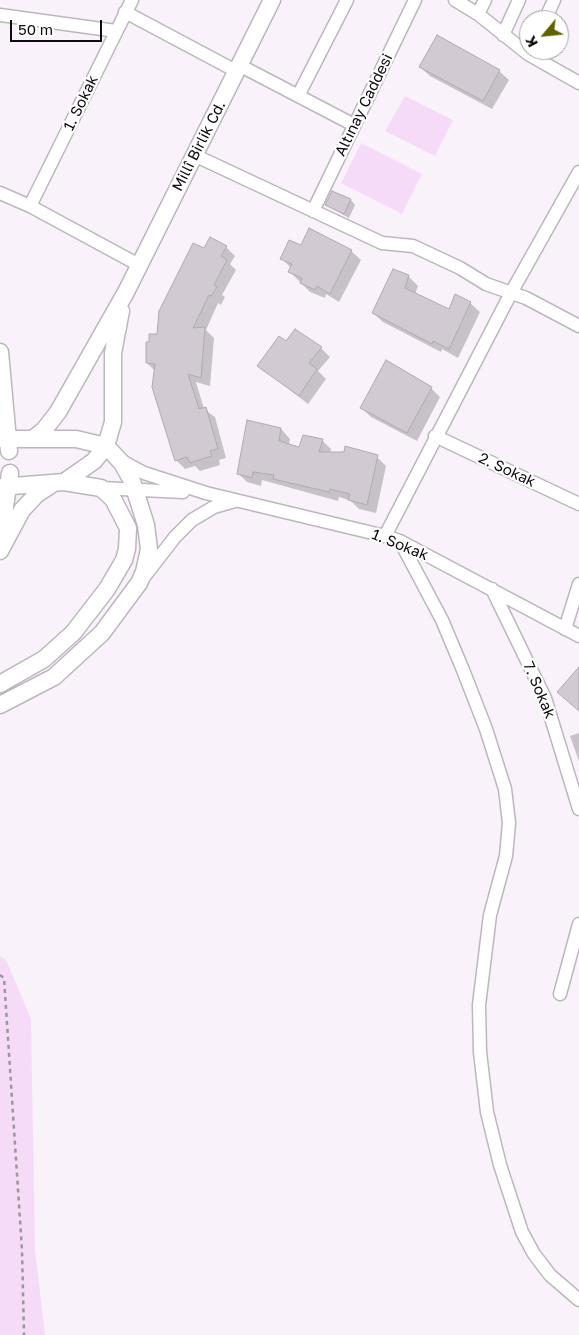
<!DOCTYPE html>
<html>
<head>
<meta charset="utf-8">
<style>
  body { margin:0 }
  #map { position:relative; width:579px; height:1335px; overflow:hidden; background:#f9f2fa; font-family:"Golos Text",sans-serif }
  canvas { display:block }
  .north { position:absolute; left:519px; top:10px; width:50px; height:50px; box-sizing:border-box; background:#fff; border:1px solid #9f9e9f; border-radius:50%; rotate:242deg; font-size:14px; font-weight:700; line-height:20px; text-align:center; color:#0e0c0f }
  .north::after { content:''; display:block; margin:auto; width:18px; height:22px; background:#5e6300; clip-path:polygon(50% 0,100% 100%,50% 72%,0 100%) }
  .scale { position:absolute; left:10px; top:20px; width:92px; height:22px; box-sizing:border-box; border:2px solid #0e0c0f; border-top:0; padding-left:6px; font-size:15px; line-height:18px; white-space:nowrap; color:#0e0c0f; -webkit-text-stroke:4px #fff; paint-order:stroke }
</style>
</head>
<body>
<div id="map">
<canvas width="579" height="1335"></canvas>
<div class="north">K</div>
<div class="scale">50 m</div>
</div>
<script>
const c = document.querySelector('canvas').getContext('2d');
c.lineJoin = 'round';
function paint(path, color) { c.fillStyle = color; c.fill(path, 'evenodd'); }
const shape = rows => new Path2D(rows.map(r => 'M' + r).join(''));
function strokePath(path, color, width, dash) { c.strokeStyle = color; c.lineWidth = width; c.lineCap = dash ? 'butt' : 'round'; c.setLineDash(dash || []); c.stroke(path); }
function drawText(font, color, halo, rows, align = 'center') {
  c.font = font + ' "Golos Text",sans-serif'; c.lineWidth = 4.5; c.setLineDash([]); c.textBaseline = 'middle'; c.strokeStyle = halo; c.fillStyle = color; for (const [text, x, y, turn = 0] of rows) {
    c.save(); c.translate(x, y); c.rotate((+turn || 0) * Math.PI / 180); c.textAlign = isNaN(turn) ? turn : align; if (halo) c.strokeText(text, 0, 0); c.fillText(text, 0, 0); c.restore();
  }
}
paint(shape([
  [405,96,453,120,435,156,385,131],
  [361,143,422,174,402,214,341,183],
  [0,956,6,960,31,1019,35,1249,45,1335,0,1335]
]), '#f6dbf9');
paint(shape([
  [437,37,499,71,509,80,492,109,430,76,420,67],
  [332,192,351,200,355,205,349,218,326,205],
  [310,230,351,251,361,260,339,302,326,294,325,298,310,292,290,272,291,268,281,258,302,246],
  [226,247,235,256,230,264,236,270,222,295,225,297,221,305,218,303,206,330,214,338,210,386,196,382,204,409,215,417,226,458,219,460,220,465,200,471,195,466,185,469,176,460,155,371,147,363,150,343,158,335,205,250],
  [394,270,409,277,418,286,415,294,449,310,470,303,480,312,458,358,442,349,441,352,383,322,373,313],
  [286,343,321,348,330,357,318,371,326,379,308,404,258,365],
  [431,388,440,397,417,441,371,417,362,408],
  [281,429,290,439,289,445,300,449,322,440,331,449,330,453,377,457,386,466,376,513,359,509,351,501,339,497,338,501,262,480,261,486,247,482,238,473],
  [579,733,579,761,570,736]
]), '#0003');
const building = shape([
  [437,35,500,70,483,101,419,67,437,35],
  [332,191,351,199,344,214,325,205,332,191],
  [309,228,352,250,330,294,317,286,315,290,300,283,302,278,288,272,292,264,280,259,289,240,301,245,309,228],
  [210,237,227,246,221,256,227,260,214,285,217,287,211,296,209,295,193,328,205,327,201,378,188,374,199,409,206,407,218,449,210,451,212,456,190,463,187,457,175,461,152,387,155,364,146,363,146,342,149,342,149,334,157,334,159,311,193,243,204,248,210,237],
  [393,269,409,275,405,288,449,309,455,294,471,302,449,349,433,341,432,344,372,313,393,269],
  [295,329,322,347,309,363,317,369,299,396,257,366,279,336,286,341,295,329],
  [386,360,432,387,407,433,360,408,386,360],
  [247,420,281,428,279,441,299,447,303,435,323,439,319,452,344,452,345,446,378,455,367,505,348,500,350,494,330,489,329,492,273,479,274,475,253,472,252,478,237,474,247,420],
  [579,667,579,711,557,692,579,667]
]);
paint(building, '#d1cad2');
strokePath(building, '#b1a9b1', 1);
const minor = shape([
  [455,0,478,14,528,54,579,83],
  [125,12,236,71],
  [478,14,485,0],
  [0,15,116,31],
  [545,20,554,0],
  [503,35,519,0],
  [239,65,354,125],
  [298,96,347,0],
  [194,155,382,243,413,246,460,268,486,284,526,298,579,326],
  [0,193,30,206,139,265],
  [30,206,132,0],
  [313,211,415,0],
  [435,436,579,504],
  [120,460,144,473,206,493,385,536,400,541,579,636],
  [101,488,183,492],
  [385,536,511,293,579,172],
  [400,541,442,620,463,670,486,729,505,789,509,823,506,856,490,915,479,1005,480,1052,487,1112,500,1165,522,1232,534,1254,550,1275,579,1300],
  [144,577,175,537,192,520,214,507,235,501],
  [492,589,545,698,579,809],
  [565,629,579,584],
  [560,994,579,924]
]);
const major = shape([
  [0,352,9,451],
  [34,438,44,430,58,412,126,292,272,0],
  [0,439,76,439,106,446,122,463,132,481,146,525,149,549,144,572,139,583,102,633,54,677,0,705],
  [0,487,64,482,94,461,106,446,113,422,113,353,121,311],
  [0,540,10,473],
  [0,551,22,510,37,494,51,485],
  [0,684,44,659,73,633,107,589,124,560,127,549,128,528,113,499,101,488,64,482]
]);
strokePath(minor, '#bdb6be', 15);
strokePath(major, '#bdb6be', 19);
strokePath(shape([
  [0,975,4,978,22,1250,24,1335]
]), '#9b969c', 2.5, [4, 4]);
strokePath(minor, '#fff', 12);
strokePath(major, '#fff', 16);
drawText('15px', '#0e0c0f', '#fff', [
  ["1. Sokak",81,103,-64],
  ["Altınay Caddesi",364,105,-64],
  ["Millî Birlik Cd.",199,146,-63],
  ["2. Sokak",507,470,25],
  ["1. Sokak",400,545,22],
  ["7. Sokak",539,690,67]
]);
</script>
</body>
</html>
